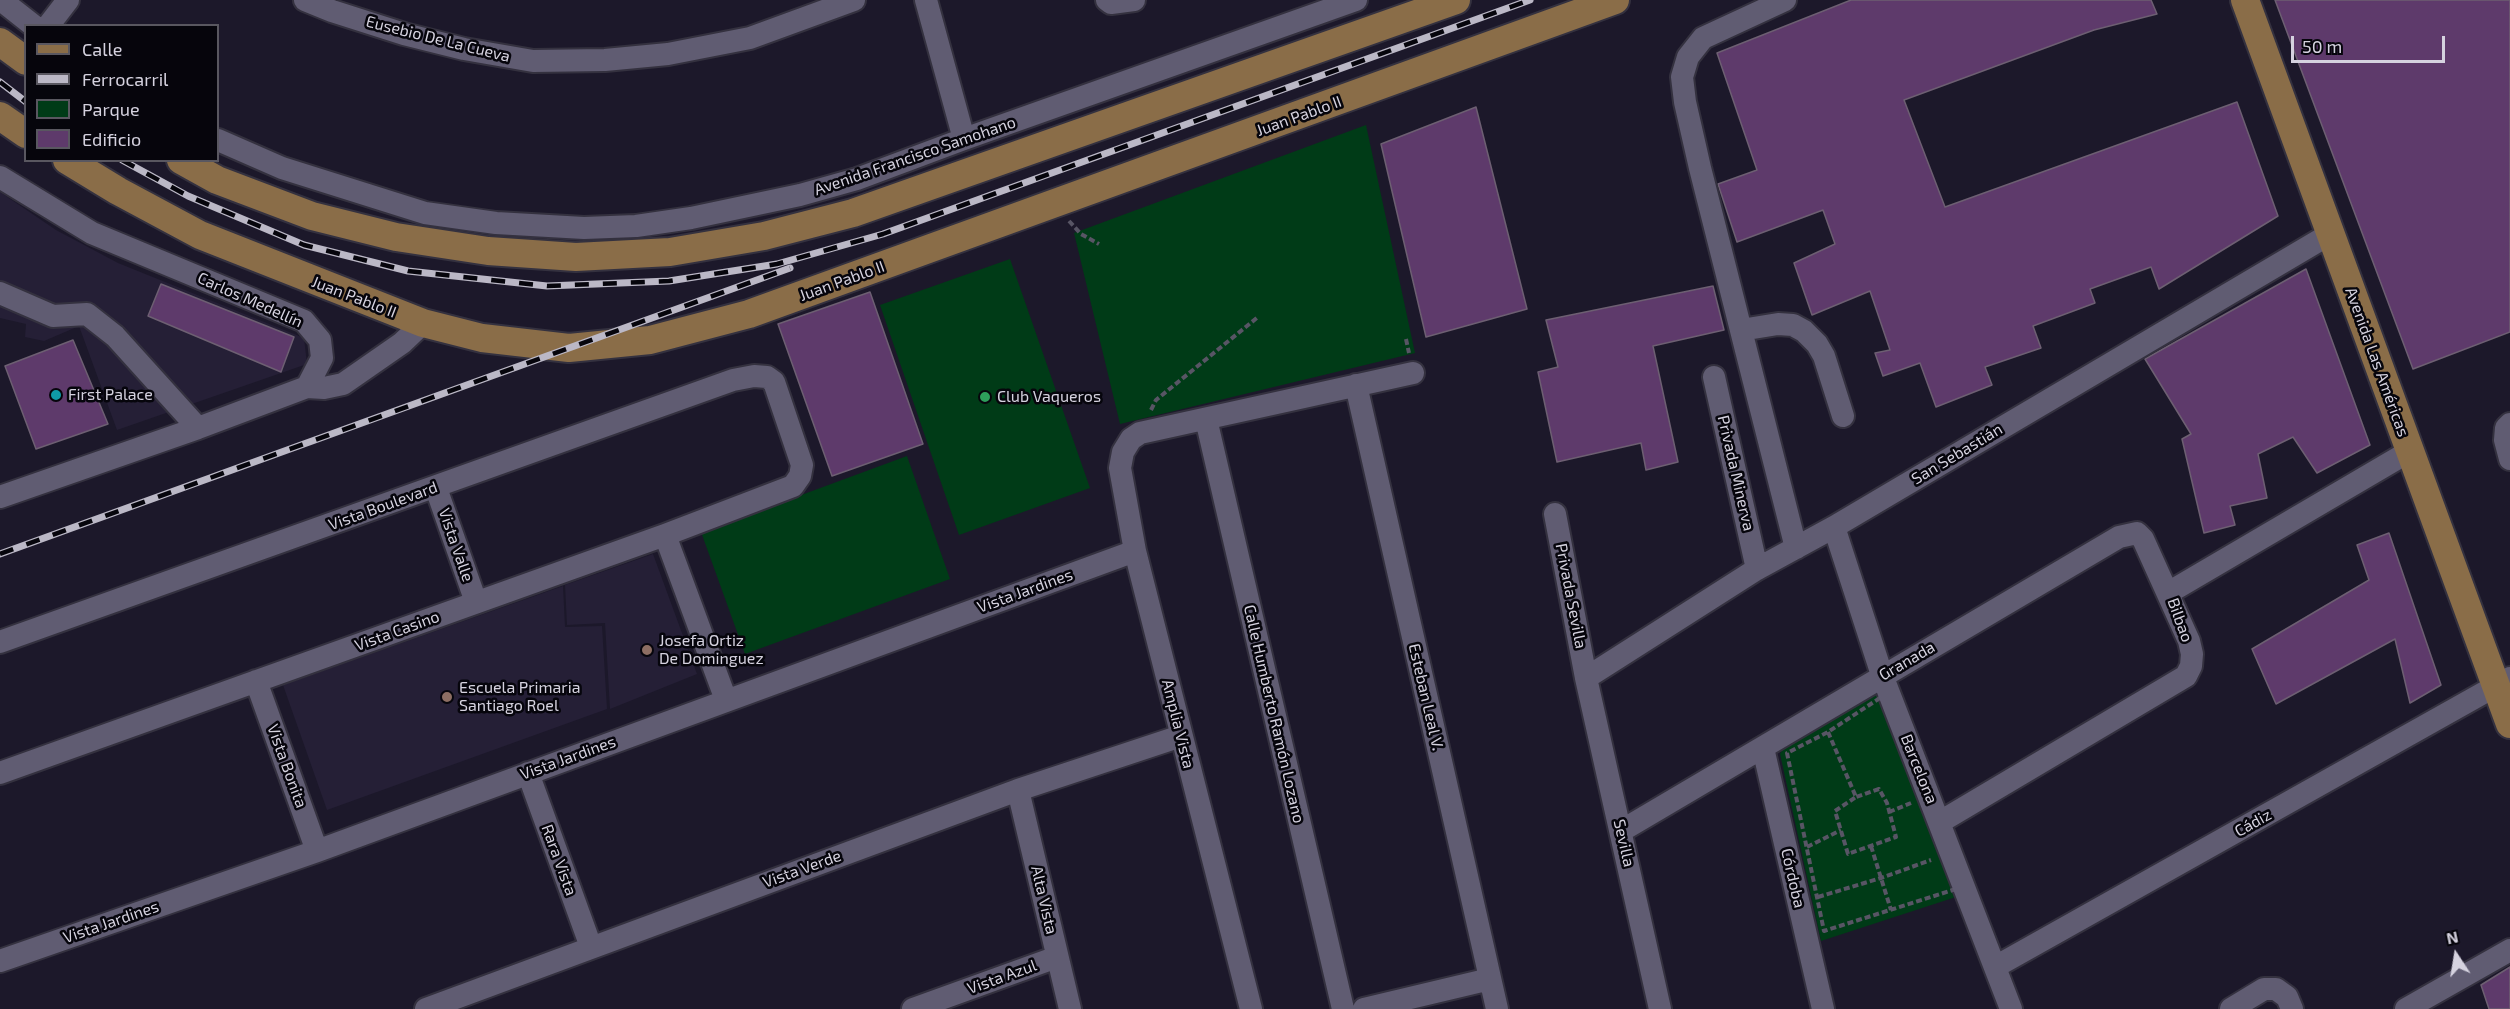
<!DOCTYPE html>
<html>
<head>
<meta charset="utf-8">
<style>
  body { margin:0 }
  #map { position:relative; width:2510px; height:1009px; overflow:hidden; background:#1c182a; font-family:"Exo 2",sans-serif }
  canvas { display:block }
  .legend { position:absolute; left:24px; top:24px; width:195px; height:138px; box-sizing:border-box; background:#06050c; border:2px solid #595760; margin:0; padding:8px 10px; list-style:none; font-size:18px; color:#d5d2df }
  .legend li { display:flex; align-items:center; gap:12px; height:30px }
  .legend b { width:30px; border:2px solid #595760 }
  .north { position:absolute; left:2426px; top:925px; width:60px; height:60px; -webkit-text-stroke:4px #06050c; paint-order:stroke; rotate:348deg; font-size:16px; font-weight:700; line-height:24px; text-align:center; color:#d5d2df }
  .north::after { content:''; display:block; margin:auto; width:21px; height:27px; background:#d5d2df; clip-path:polygon(50% 0,100% 100%,50% 72%,0 100%) }
  .scale { position:absolute; left:2291px; top:36px; width:154px; height:27px; box-sizing:border-box; border:3px solid #d5d2df; border-top:0; padding-left:8px; font-size:18px; line-height:21px; white-space:nowrap; color:#d5d2df; -webkit-text-stroke:4px #06050c; paint-order:stroke }
</style>
</head>
<body>
<div id="map">
<canvas width="2510" height="1009"></canvas>
<ul class="legend">
<li><b style="height:8px;background:#8a6d48"></b>Calle</li>
<li><b style="height:8px;background:#bbb8c6"></b>Ferrocarril</li>
<li><b style="height:16px;background:#003b17"></b>Parque</li>
<li><b style="height:16px;background:#5e3a6b"></b>Edificio</li>
</ul>
<div class="north">N</div>
<div class="scale">50 m</div>
</div>
<script>
const c = document.querySelector('canvas').getContext('2d');
c.lineJoin = 'round';
function paint(path, color) { c.fillStyle = color; c.fill(path, 'evenodd'); }
const shape = rows => new Path2D(rows.map(r => 'M' + r).join(''));
function strokePath(path, color, width, dash) { c.strokeStyle = color; c.lineWidth = width; c.lineCap = dash ? 'butt' : 'round'; c.setLineDash(dash || []); c.stroke(path); }
function drawText(font, color, halo, rows, align = 'center') {
  c.font = font + ' "Exo 2",sans-serif'; c.lineWidth = 5; c.setLineDash([]); c.textBaseline = 'middle'; c.strokeStyle = halo; c.fillStyle = color; for (const [text, x, y, turn = 0] of rows) {
    c.save(); c.translate(x, y); c.rotate((+turn || 0) * Math.PI / 180); c.textAlign = isNaN(turn) ? turn : align; if (halo) c.strokeText(text, 0, 0); c.fillText(text, 0, 0); c.restore();
  }
}
paint(shape([
  [0,192,56,230,118,263,304,338,307,364,117,430,79,326,44,341,25,337,26,324,0,318],
  [653,554,697,674,610,709,605,623,567,625,565,585],
  [563,586,565,627,602,626,607,709,327,810,283,685]
]), '#251f36');
paint(shape([
  [1366,125,1415,353,1120,424,1074,233],
  [1010,259,1090,488,959,535,880,305],
  [907,456,950,579,745,654,701,532],
  [1876,691,1886,694,1959,896,1821,941,1780,754,1784,746]
]), '#003b17');
const building = shape([
  [1851,0,2151,0,2157,14,2094,30,1904,100,1945,207,2237,102,2278,216,2159,289,2151,267,2090,289,2095,303,2033,326,2041,348,1985,367,1992,385,1936,407,1920,363,1883,376,1875,353,1890,350,1870,291,1812,315,1794,263,1835,244,1823,210,1737,242,1718,184,1757,170,1717,53,1851,0],
  [2275,0,2510,0,2510,332,2413,369,2275,0],
  [1476,107,1527,309,1426,337,1381,144,1476,107],
  [2306,269,2370,445,2317,473,2293,437,2258,454,2267,498,2230,506,2235,525,2204,533,2182,439,2191,434,2145,359,2306,269],
  [161,284,294,337,281,372,148,316,161,284],
  [1713,286,1724,330,1653,346,1678,462,1646,470,1641,443,1557,462,1538,372,1558,367,1546,320,1713,286],
  [870,292,923,444,832,476,778,324,870,292],
  [73,340,108,424,36,449,5,366,73,340],
  [2389,533,2441,685,2410,703,2395,639,2276,704,2252,649,2369,580,2357,545,2389,533],
  [2510,967,2510,1009,2489,1009,2481,985,2510,967]
]);
paint(building, '#5e3a6b');
strokePath(building, '#6d5f72', 1.5);
const minor = shape([
  [1,0,34,26],
  [305,0,332,11,404,34,464,49,533,61,605,60,668,54,750,38,854,0],
  [926,0,964,139],
  [1107,0,1111,3,1134,0],
  [1785,0,1703,38,1688,57,1682,77,1685,102,1700,168,1796,548],
  [48,26,68,0],
  [218,140,282,168,425,213,496,223,584,228,636,226,691,218,800,195,857,179,964,139,1356,0],
  [0,177,92,233,304,321,320,340,322,358,307,387,198,428,0,497],
  [0,293,53,316,87,314,115,336,198,428],
  [1741,330,1778,324,1793,325,1804,331,1817,344,1824,356,1843,416],
  [1714,377,1757,569],
  [1356,385,1497,1009],
  [307,387,324,388,343,384,402,343,423,323],
  [1206,419,1343,1009],
  [2510,424,2506,428,2505,440,2510,459],
  [436,488,476,602],
  [1555,514,1586,678,1660,1009],
  [1834,527,1882,675,2011,1009],
  [665,535,726,700],
  [2168,593,2410,451],
  [0,642,733,380,754,376,767,377,774,382,802,465,800,476,793,486,665,535,0,773],
  [1586,678,1757,569,1834,527,2330,234],
  [256,681,317,851],
  [1763,748,1823,1009],
  [528,773,591,947],
  [1018,790,1070,1009],
  [1621,831,2119,537,2137,533,2143,539,2189,641,2192,654,2191,666,2186,676,1940,822],
  [0,961,317,851,1135,551],
  [1995,967,2510,678],
  [426,1009,1018,790,1181,736],
  [913,1009,1057,957],
  [1251,1009,1135,551,1120,468,1123,452,1131,439,1140,433,1413,373],
  [1364,1009,1490,979],
  [2231,1009,2264,989,2276,989,2287,997,2292,1009],
  [2406,1009,2510,950]
]);
const major = shape([
  [2245,0,2510,724],
  [0,42,26,61],
  [0,116,26,134],
  [67,160,118,191,200,235,423,323,482,338,569,348,650,340,749,314,1615,0],
  [181,160,217,180,312,216,396,237,488,251,576,257,670,252,764,236,853,213,1456,0]
]);
strokePath(minor, '#34313f', 26);
strokePath(major, '#34313f', 32);
strokePath(shape([
  [1069,221,1081,234,1099,244],
  [1406,339,1409,353],
  [1151,410,1156,400,1258,317],
  [1886,694,1956,889,1824,931,1787,753,1828,732,1886,694],
  [1828,732,1856,797,1835,811,1848,854,1896,837,1887,803,1879,789,1856,797],
  [1889,812,1911,803],
  [1871,846,1891,910],
  [1807,847,1841,830],
  [1818,897,1881,878,1931,860]
]), '#585565', 4, [6, 3]);
strokePath(minor, '#605c72', 22);
strokePath(major, '#8a6d48', 28);
const rail = shape([
  [0,82,26,102],
  [122,160,188,196,304,245,408,271,547,286,669,281,777,264,883,234,1530,0],
  [0,554,790,268]
]);
strokePath(rail, '#bbb8c6', 7);
strokePath(rail, '#06050c', 4.5, [14]);
for (const [x, y, r, color] of [
  [56,395,6,"#0f9aa8"],
  [985,397,6,"#2e9e5b"],
  [647,650,6,"#8d6e63"],
  [447,697,6,"#8d6e63"]
]) { const dot = new Path2D(); dot.arc(x, y, r, 0, 2 * Math.PI); c.fillStyle = color; c.fill(dot); strokePath(dot, '#06050c', 2); }
drawText('16px', '#d5d2df', '#06050c', [
  ["Eusebio De La Cueva",438,39,14],
  ["Juan Pablo II",1299,116,-20],
  ["Avenida Francisco Samohano",915,156,-19],
  ["Juan Pablo II",842,281,-20],
  ["Juan Pablo II",354,297,21],
  ["Carlos Medellín",250,300,24],
  ["Avenida Las Américas",2377,362,70],
  ["San Sebastián",1957,454,-31],
  ["Privada Minerva",1736,473,77],
  ["Vista Boulevard",383,506,-20],
  ["Vista Valle",456,545,71],
  ["Vista Jardines",1025,591,-20],
  ["Privada Sevilla",1571,596,79],
  ["Bilbao",2180,620,70],
  ["Vista Casino",397,631,-20],
  ["Granada",1907,661,-30],
  ["Esteban Leal V.",1426,697,77],
  ["Calle Humberto Ramón Lozano",1274,714,77],
  ["Amplia Vista",1178,724,76],
  ["Vista Jardines",568,758,-20],
  ["Vista Bonita",287,766,70],
  ["Barcelona",1919,769,68],
  ["Cádiz",2253,823,-29],
  ["Sevilla",1624,843,77],
  ["Rara Vista",559,860,70],
  ["Vista Verde",802,869,-20],
  ["Córdoba",1793,878,77],
  ["Alta Vista",1044,900,77],
  ["Vista Jardines",111,922,-19],
  ["Vista Azul",1002,977,-20]
]);
drawText('16px', '#d5d2df', '#06050c', [
  ["First Palace",68,395],
  ["Club Vaqueros",997,397],
  ["Josefa Ortiz",659,641],
  ["De Dominguez",659,659],
  ["Escuela Primaria",459,688],
  ["Santiago Roel",459,706]
], 'left');
</script>
</body>
</html>
